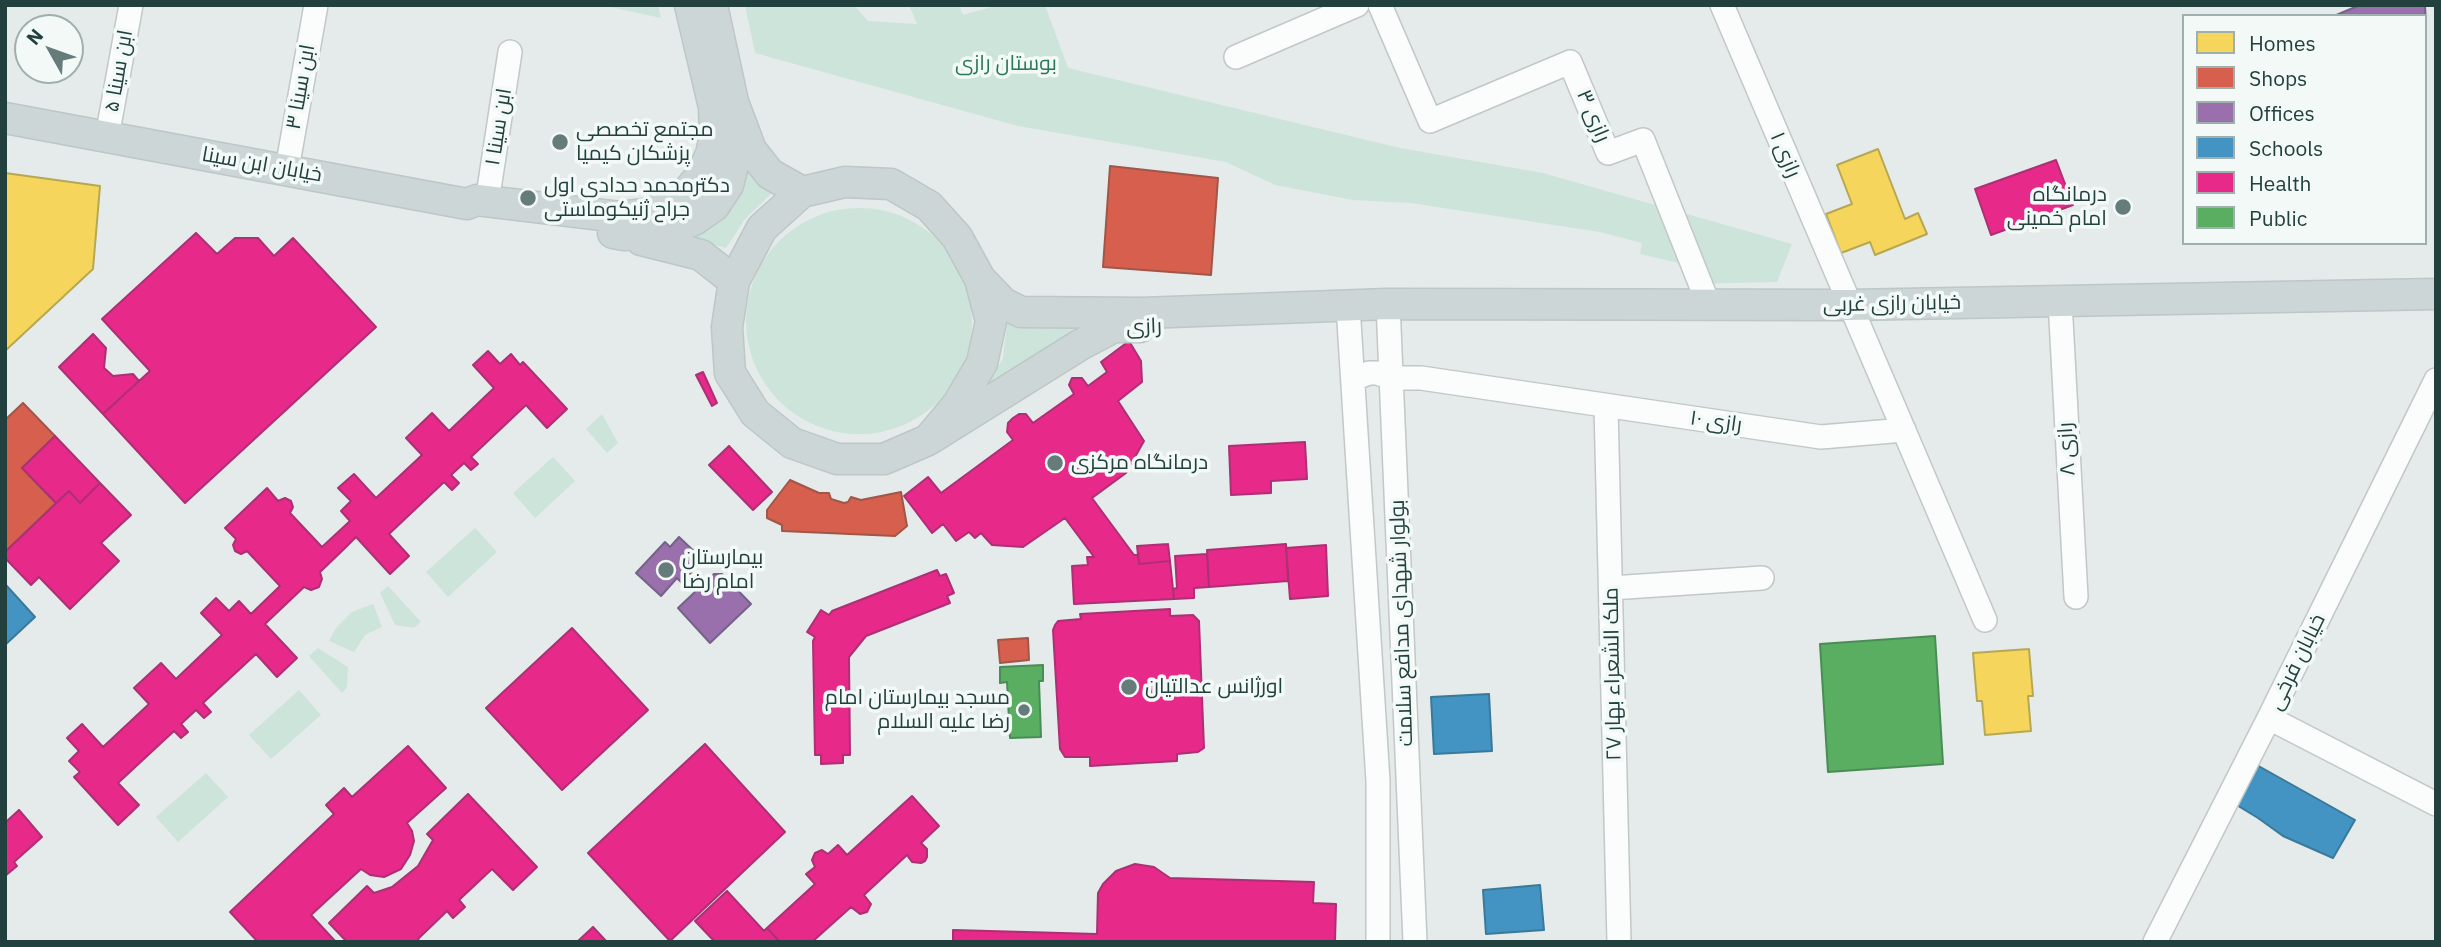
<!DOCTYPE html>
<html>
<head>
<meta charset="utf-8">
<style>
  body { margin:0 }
  #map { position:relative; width:2441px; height:947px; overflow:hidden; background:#e5eaea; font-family:"IBM Plex Sans",sans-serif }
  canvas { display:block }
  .frame { position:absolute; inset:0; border:7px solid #21403e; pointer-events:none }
  .legend { position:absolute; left:2182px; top:14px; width:245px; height:231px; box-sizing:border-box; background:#f3f9f7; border:2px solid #9fafad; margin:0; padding:9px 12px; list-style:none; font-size:21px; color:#21403e }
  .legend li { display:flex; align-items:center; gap:14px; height:35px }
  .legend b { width:35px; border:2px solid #9fafad }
  .north { position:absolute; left:14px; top:14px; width:70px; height:70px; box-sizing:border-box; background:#f3f9f7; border:2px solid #9fafad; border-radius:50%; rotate:310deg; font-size:19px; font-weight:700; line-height:28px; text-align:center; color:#21403e }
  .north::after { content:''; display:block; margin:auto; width:24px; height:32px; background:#667c7a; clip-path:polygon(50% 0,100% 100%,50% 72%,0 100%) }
</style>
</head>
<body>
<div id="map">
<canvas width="2441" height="947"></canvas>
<div class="frame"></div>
<ul class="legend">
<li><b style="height:19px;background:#f6d55c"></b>Homes</li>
<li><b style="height:19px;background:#d6604d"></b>Shops</li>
<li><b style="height:19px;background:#9970ab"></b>Offices</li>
<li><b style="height:19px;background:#4393c3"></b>Schools</li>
<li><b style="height:19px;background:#e7298a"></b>Health</li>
<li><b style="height:19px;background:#5aae61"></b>Public</li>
</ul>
<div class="north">N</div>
</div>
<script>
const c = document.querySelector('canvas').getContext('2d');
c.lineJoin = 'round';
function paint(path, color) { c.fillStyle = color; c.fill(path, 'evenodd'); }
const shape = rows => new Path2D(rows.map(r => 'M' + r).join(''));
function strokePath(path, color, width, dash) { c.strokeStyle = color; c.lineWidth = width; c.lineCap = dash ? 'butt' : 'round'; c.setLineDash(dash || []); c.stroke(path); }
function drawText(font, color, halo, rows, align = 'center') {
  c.font = font + ' "IBM Plex Sans",Cairo,sans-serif'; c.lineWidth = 7; c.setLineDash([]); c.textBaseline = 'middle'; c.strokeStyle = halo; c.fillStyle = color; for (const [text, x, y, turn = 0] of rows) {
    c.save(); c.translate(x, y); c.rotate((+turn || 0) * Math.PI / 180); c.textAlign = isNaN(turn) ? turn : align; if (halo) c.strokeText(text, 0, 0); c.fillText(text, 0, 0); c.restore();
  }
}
paint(shape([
  [601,5,658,5,661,18],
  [745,5,854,5,868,21,917,24,909,5,959,5,963,15,999,5,1045,5,1068,68,1400,148,1543,173,1792,244,1777,282,1686,284,1692,266,1640,254,1642,243,1600,232,1411,203,1353,200,1275,185,1226,162,1018,126,755,53],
  [744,157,773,192,745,219,726,248,665,231],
  '746 321a113 113 0 1 1 226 0a113 113 0 1 1-226 0Z',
  [1007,322,1101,322,985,390,1003,358],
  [602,414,618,443,607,453,586,429],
  [553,457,575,481,535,518,513,493],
  [475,528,497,552,448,597,426,572],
  [388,586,421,622,414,628,395,625,380,593],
  [373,604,382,627,365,635,354,652,329,641,336,628,352,612],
  [318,648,348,667,347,687,342,693,309,656],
  [299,690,321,715,271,759,249,735],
  [206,773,228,797,178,842,156,817]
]), '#cde4da');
const homes = shape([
  [1878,149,1905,219,1918,213,1927,234,1875,255,1870,242,1841,253,1826,214,1852,204,1837,165,1878,149],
  [5,173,100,186,93,269,5,351,5,173],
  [2029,649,2033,696,2028,696,2031,731,1985,735,1982,701,1977,701,1973,653,2029,649]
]);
paint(homes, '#f6d55c');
strokePath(homes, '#b6a853', 2);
const shops = shape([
  [1110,166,1218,178,1211,275,1103,267,1110,166],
  [23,403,55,436,22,468,56,503,5,552,5,420,23,403],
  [790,480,819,493,829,493,831,499,844,503,848,502,851,497,861,500,901,492,907,526,895,536,782,531,782,525,767,518,767,510,790,480],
  [1028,638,1029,660,1000,663,998,640,1028,638]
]);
paint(shops, '#d6604d');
strokePath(shops, '#a05648', 2);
const offices = shape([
  [2360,5,2425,5,2426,25,2425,16,2334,16,2360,5],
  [679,537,698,555,690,564,694,569,682,583,677,578,661,596,636,573,665,542,670,547,679,537],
  [714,574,722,574,751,604,710,643,678,608,714,574]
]);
paint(offices, '#9970ab');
strokePath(offices, '#75628a', 2);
const schools = shape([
  [5,584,35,617,5,645,5,584],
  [1489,694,1492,751,1434,754,1431,697,1489,694],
  [2255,764,2355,820,2333,858,2283,836,2258,818,2235,804,2255,764],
  [1540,885,1544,930,1486,934,1483,890,1540,885]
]);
paint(schools, '#4393c3');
strokePath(schools, '#397a9b', 2);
const health = shape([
  [2056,160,2073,205,1991,235,1975,189,2056,160],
  [196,233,217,254,235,238,258,238,274,256,293,238,376,327,185,503,103,414,150,371,102,319,196,233],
  [93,334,106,348,104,368,113,376,133,374,139,381,103,414,59,367,93,334],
  [1129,341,1141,361,1142,382,1118,401,1144,441,1126,473,1092,498,1134,555,1138,555,1139,564,1170,561,1174,599,1074,604,1072,566,1088,565,1087,557,1094,557,1065,518,1023,547,992,545,981,533,975,538,969,532,956,541,943,524,932,533,904,496,928,477,941,493,1013,440,1007,432,1008,423,1013,418,1019,414,1026,414,1033,423,1074,394,1069,385,1072,378,1082,378,1088,386,1107,372,1101,362,1129,341],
  [488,351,500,364,511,354,520,365,523,362,567,409,547,428,526,405,471,457,478,464,471,470,464,463,451,475,459,483,452,490,444,482,389,534,409,556,390,574,356,537,344,549,320,572,322,579,319,587,311,590,304,587,265,624,297,658,277,677,256,654,203,703,211,712,204,718,196,710,181,724,188,732,181,738,174,731,118,783,139,805,118,825,74,777,80,772,69,761,79,751,67,738,82,724,103,747,149,704,134,688,161,663,176,679,222,635,201,613,216,598,229,611,239,601,251,614,280,586,247,551,241,554,235,551,233,545,236,539,225,528,267,488,278,501,285,498,291,501,293,507,290,513,322,547,350,521,341,511,351,501,338,488,354,474,376,498,422,455,406,438,432,413,449,431,494,388,473,365,488,351],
  [703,372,717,403,712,406,696,375,703,372],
  [55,436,100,483,80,503,69,491,56,503,22,468,55,436],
  [1305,442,1307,479,1271,481,1271,493,1231,495,1229,446,1305,442],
  [729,446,772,492,753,510,709,465,729,446],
  [100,483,131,515,101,543,119,561,70,609,39,577,31,585,5,558,5,552,69,491,80,503,100,483],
  [1168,544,1170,561,1139,564,1137,546,1168,544],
  [1286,544,1288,581,1209,587,1207,550,1286,544],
  [1326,545,1328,596,1290,599,1286,548,1326,545],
  [1207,554,1209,587,1194,588,1194,598,1174,599,1173,589,1177,588,1175,556,1207,554],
  [937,570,940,576,946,574,954,593,947,596,950,603,866,636,849,657,850,755,843,755,843,763,821,764,821,755,815,755,813,641,815,637,807,632,821,610,829,615,832,611,937,570],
  [1170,609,1170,616,1193,615,1199,621,1204,748,1198,752,1177,754,1177,761,1090,766,1090,757,1065,757,1060,749,1053,630,1055,625,1058,621,1081,619,1080,614,1170,609],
  [572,628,648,710,562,790,486,708,572,628],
  [705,744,785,832,670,941,588,853,705,744],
  [408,746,446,788,407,823,412,831,414,841,410,855,401,869,384,877,370,875,361,869,311,915,336,942,258,942,230,912,334,814,326,805,344,788,352,797,408,746],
  [468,794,537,867,513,890,492,869,459,900,465,907,453,918,447,911,418,939,420,942,347,942,329,923,367,886,374,893,392,887,418,866,433,840,427,834,468,794],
  [912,796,939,826,921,843,927,849,927,857,925,861,921,863,912,862,907,855,864,895,871,904,867,912,860,914,851,907,812,942,780,942,767,928,815,884,806,874,815,867,812,860,815,853,822,850,828,854,838,845,847,855,912,796],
  [19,810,42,837,14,862,17,866,5,876,5,819,7,821,19,810],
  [1135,864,1154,867,1170,878,1314,882,1313,903,1336,904,1335,942,953,942,953,930,1097,934,1098,893,1103,884,1116,871,1135,864],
  [727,891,764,931,767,928,780,942,715,942,695,921,727,891],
  [593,927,607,942,577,942,593,927]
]);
paint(health, '#e7298a');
strokePath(health, '#ac3073', 2);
const public = shape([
  [1935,636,1943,764,1828,772,1820,644,1935,636],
  [1043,665,1043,681,1039,681,1041,737,1010,738,1007,682,1000,683,1000,667,1043,665]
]);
paint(public, '#5aae61');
strokePath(public, '#498d56', 2);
const minor = shape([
  [1380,5,1430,121,1570,62,1608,153,1643,140,1708,303],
  [1722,5,1985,620],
  [1236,57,1357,5],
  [107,137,131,5],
  [287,169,316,5],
  [487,202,510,52],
  [2060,301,2076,597],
  [1388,304,1415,942],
  [1348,306,1378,781,1378,942],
  [1353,379,1369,373,1377,373,1392,378,1421,378,1821,437,1904,430],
  [1606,407,1619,942],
  [1611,588,1762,578],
  [2269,718,2436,804],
  [2155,942,2269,718,2436,380]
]);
const major = shape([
  [712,5,733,102,751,150,770,174,802,192],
  [5,118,467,204,477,200,619,217,645,214,666,207,687,192,702,174,711,154,715,136,714,107,690,5],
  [613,233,624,235,667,232,694,220,714,206,728,185,734,161,733,106],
  [641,240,701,255,734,281],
  [980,279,1003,303,1021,312,1143,313,1388,304,1849,305,2436,294],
  [928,440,958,404,982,363,991,321,980,279,957,237,929,206,891,184,845,182,802,192,762,228,734,281,727,327,730,373,755,413,792,443,837,459,884,459,928,440,1080,345,1114,327,1140,327]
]);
strokePath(minor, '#c2c7c7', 26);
strokePath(major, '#bcc7c6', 33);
strokePath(minor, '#fbfcfc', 23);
strokePath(major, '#cdd6d6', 30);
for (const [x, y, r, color] of [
  [560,142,9,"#667c7a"],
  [528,198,9,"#667c7a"],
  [2123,207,9,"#667c7a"],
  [1055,463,9,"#667c7a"],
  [666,570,9,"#667c7a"],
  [1129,687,9,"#667c7a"],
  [1024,710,7,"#667c7a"]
]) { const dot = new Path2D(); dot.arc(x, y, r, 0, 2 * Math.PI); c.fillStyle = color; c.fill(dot); strokePath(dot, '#f3f9f7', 2.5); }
drawText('21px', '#287959', '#f3f9f7', [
  ["بوستان رازی",1006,64]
]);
drawText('21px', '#21403e', '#f3f9f7', [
  ["ابن سینا ۵",119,71,-80],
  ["ابن سینا ۳",301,87,-80],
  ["رازی ۳",1593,116,67],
  ["ابن سینا ۱",499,127,-81],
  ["رازی ۱",1785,155,67],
  ["خیابان ابن سینا",262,165,10],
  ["خیابان رازی غربی",1892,304,-1],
  ["رازی",1144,327,-2],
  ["رازی ۱۰",1716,422,8],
  ["رازی ۸",2067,449,-93],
  ["بولوار شهدای مدافع سلامت",1402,623,-92],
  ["خیابان فرخی",2297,662,-64],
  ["ملک الشعراء بهار ۲۷",1613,674,-91]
]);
drawText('21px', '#21403e', '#f3f9f7', [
  ["مجتمع تخصصی",576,130],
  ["پزشکان کیمیا",576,154],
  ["دکترمحمد حدادی اول",544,186],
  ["جراح ژنیکوماستی",544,210],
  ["درمانگاه",2107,195,"right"],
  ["امام خمینی",2107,219,"right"],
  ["درمانگاه مرکزی",1071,463],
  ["بیمارستان",682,558],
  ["امام رضا",682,582],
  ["اورژانس عدالتیان",1145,687],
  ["مسجد بیمارستان امام",1010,698,"right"],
  ["رضا علیه السلام",1010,722,"right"]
], 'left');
</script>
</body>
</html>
